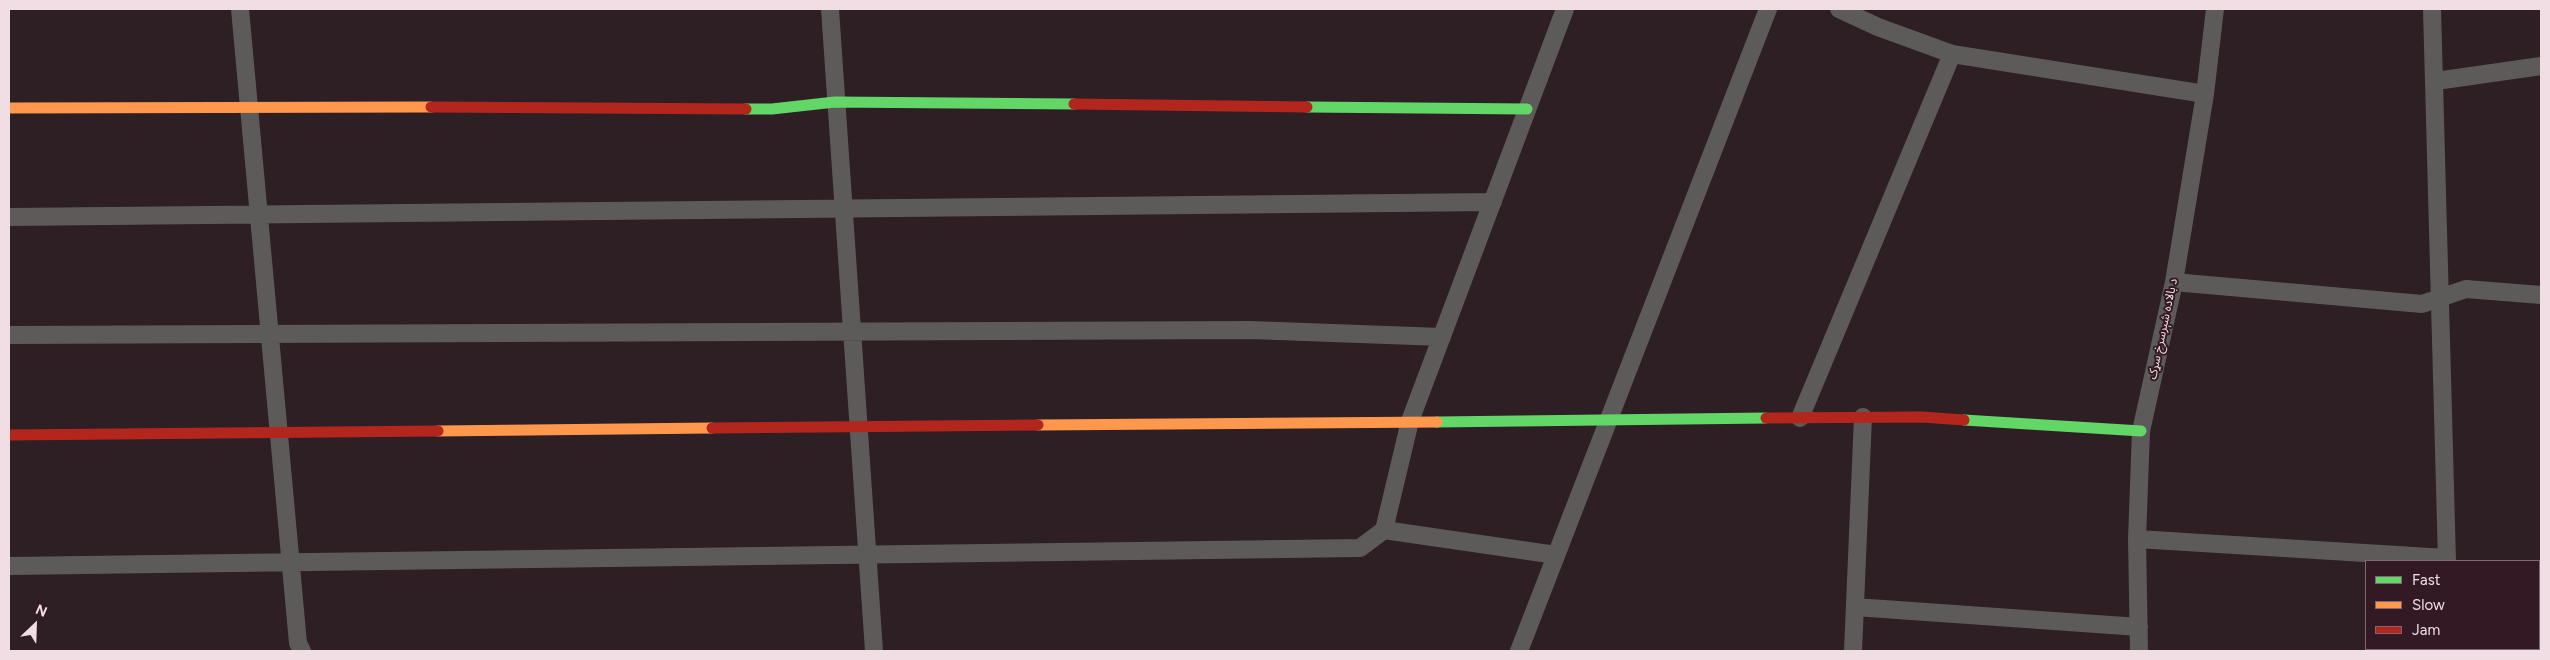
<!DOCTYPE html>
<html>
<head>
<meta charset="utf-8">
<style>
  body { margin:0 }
  #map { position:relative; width:2550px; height:660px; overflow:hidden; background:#2d1f24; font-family:Figtree,sans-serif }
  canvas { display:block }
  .frame { position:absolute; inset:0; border:10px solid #f1dee4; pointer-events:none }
  .legend { position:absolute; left:2365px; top:560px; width:175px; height:90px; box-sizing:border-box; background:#331923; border:1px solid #7f6870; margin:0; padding:6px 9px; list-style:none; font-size:15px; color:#f1dee4 }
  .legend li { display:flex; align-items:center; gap:10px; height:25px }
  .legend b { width:25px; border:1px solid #7f6870 }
  .north { position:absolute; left:10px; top:600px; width:50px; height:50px; -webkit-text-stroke:4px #331923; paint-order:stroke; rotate:24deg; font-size:14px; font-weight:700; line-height:20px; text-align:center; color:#f1dee4 }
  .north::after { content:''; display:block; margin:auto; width:18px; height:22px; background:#f1dee4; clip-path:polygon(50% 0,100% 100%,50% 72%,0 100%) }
</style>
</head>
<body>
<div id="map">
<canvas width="2550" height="660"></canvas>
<div class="frame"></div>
<ul class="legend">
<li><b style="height:6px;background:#63d668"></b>Fast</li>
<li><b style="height:6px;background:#ff974d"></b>Slow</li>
<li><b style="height:6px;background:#b3261e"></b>Jam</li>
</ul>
<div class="north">N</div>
</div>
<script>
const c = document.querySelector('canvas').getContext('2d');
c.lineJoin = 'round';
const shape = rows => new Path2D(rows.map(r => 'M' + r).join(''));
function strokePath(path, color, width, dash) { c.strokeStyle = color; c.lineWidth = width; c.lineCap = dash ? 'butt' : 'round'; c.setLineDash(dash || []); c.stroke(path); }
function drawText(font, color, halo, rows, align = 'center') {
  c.font = font + ' Figtree,"Noto Sans Arabic",sans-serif'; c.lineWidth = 4; c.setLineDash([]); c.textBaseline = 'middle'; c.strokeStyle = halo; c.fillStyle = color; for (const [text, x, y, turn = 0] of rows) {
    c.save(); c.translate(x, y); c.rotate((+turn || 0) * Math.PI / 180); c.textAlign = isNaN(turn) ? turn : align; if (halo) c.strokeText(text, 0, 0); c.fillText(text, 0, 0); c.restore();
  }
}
strokePath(shape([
  [240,9,298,643,302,651],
  [830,9,874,651],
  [1839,9,1878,27,1952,54,2205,94],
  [2432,9,2447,561],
  [2436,81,2541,66],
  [9,217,1493,202],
  [2174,282,2422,304,2466,289,2541,295],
  [9,335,1250,330,1442,337],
  [1800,418,1952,54],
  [1384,530,1410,421,1565,9],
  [2137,539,2446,558],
  [9,566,1360,548,1384,530,1556,555],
  [1855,607,2139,627],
  [2460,649,2460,651],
  [2484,649,2488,651],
  [1519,651,1768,9],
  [1853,651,1863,417],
  [2139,651,2137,539,2141,431,2174,282,2205,94,2215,9]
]), '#5c5b5a', 18);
strokePath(shape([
  [1307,107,1527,109],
  [746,109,772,109,835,102,1074,104],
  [1964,420,2141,431],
  [1437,422,1766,418]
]), '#63d668', 11);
strokePath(shape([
  [9,108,431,107],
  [1038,425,1437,422],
  [438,431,712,428]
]), '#ff974d', 11);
strokePath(shape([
  [1074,104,1307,107],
  [431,107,746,109],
  [1766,418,1922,417,1964,420],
  [712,428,1038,425],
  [9,435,438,431]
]), '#b3261e', 11);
drawText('12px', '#f1dee4', '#331923', [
  ["د بالاده شېرسرخ سړک",2163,329,-78]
]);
</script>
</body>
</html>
